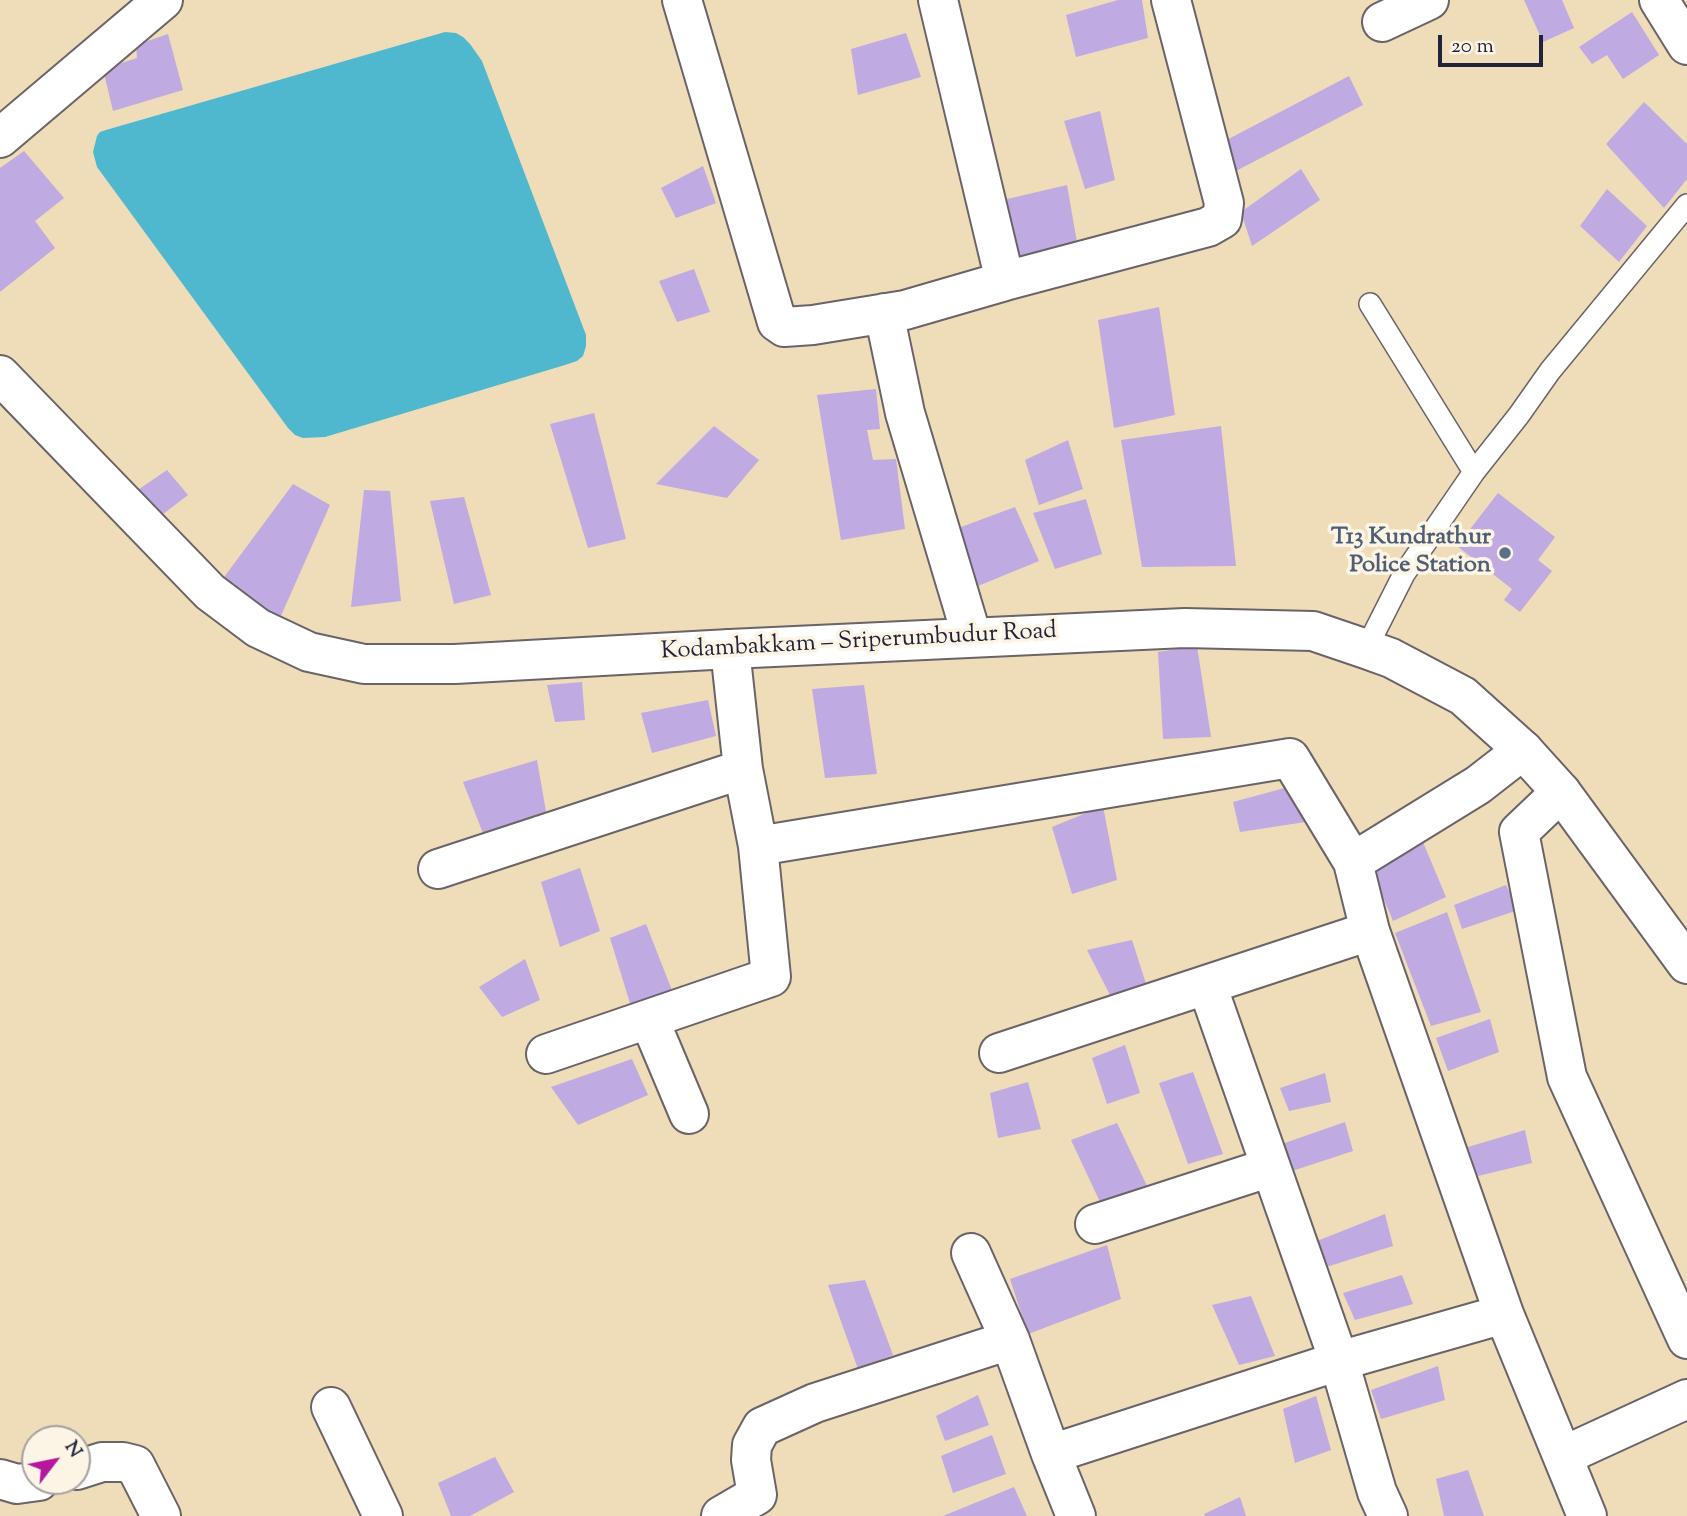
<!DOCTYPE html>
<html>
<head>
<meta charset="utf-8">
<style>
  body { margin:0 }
  #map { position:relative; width:1687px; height:1516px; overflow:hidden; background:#efdcb9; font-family:"Sorts Mill Goudy",serif }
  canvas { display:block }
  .north { position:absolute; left:21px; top:1425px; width:70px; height:70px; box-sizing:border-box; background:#fcf5e5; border:2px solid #a5a1a1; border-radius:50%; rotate:58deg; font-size:19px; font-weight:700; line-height:28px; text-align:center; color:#22223b }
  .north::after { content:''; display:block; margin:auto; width:24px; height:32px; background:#b5179e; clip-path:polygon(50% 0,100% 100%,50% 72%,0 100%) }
  .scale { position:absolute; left:1438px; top:35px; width:105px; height:32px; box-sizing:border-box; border:4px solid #22223b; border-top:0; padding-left:9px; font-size:21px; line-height:24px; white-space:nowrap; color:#22223b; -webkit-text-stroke:5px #fcf5e5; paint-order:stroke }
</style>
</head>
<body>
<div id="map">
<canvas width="1687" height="1516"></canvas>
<div class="north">N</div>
<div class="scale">20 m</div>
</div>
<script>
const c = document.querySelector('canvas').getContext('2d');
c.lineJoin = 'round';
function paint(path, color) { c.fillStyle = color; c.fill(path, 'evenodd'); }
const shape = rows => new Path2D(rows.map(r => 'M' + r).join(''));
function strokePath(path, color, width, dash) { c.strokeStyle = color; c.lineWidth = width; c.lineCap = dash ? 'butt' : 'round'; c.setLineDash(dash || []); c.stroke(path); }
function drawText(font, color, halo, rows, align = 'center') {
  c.font = font + ' "Sorts Mill Goudy",serif'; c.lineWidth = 7; c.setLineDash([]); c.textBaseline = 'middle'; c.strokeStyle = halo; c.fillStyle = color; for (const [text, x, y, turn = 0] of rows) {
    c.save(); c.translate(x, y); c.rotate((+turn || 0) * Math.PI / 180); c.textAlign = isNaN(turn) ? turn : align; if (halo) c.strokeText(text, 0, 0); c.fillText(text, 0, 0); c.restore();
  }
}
paint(shape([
  [445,32,456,33,463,37,470,44,482,61,586,335,586,346,583,356,577,361,565,365,325,437,303,438,295,435,288,428,97,167,93,152,97,136,100,132,106,130]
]), '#50b8ce');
paint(shape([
  [1118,0,1142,0,1148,38,1076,57,1066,15],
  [1524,0,1562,0,1574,28,1543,42],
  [1632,12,1659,55,1623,79,1607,55,1592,64,1579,47],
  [906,33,921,77,858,95,851,49],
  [168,34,183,90,113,111,103,69,137,58,136,45],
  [1349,76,1363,105,1230,174,1215,146],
  [1644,102,1687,144,1687,179,1664,208,1606,144],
  [1100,111,1115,180,1085,189,1064,121],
  [24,151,64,198,35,221,55,248,0,292,0,168],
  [703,166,716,203,676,218,661,188],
  [1301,169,1320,200,1252,246,1241,212],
  [1067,185,1078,248,1012,265,1003,200],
  [1607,189,1647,226,1619,262,1580,226],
  [694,269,710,312,677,322,659,281],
  [1159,307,1175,415,1114,428,1098,320],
  [876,389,880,429,867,430,873,460,896,459,905,529,841,540,817,395],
  [594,413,626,539,588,548,550,424],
  [714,426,759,460,727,498,656,484],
  [1221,426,1236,566,1142,567,1121,440],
  [1068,440,1083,489,1039,505,1025,460],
  [167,470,188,495,150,524,129,496],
  [293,484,330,505,280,618,216,588],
  [364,490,390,491,401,601,351,607],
  [1498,493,1555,537,1538,560,1552,571,1520,612,1504,600,1512,589,1457,546],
  [464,497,491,595,454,604,430,501],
  [1086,499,1102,554,1055,569,1033,513],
  [1015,507,1039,561,973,588,953,530],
  [1197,646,1211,737,1163,739,1158,652],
  [582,682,585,720,555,722,547,685],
  [864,685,877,774,825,778,812,689],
  [708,700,716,736,652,753,641,713],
  [537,760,548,823,486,841,463,782],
  [1292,786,1312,821,1240,832,1233,802],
  [1103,806,1117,880,1072,894,1052,827],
  [1420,835,1446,897,1393,921,1367,859],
  [580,868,600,931,560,947,541,882],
  [1506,885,1518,910,1462,929,1454,905],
  [1447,912,1481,1012,1431,1026,1395,933],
  [646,924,673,993,633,1013,610,938],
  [1132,940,1148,990,1111,997,1087,950],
  [525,959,540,1000,502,1017,479,987],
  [1490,1019,1499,1052,1448,1071,1436,1038],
  [1125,1045,1140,1093,1107,1104,1092,1058],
  [632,1059,648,1095,578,1125,551,1087],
  [1193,1072,1223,1154,1188,1164,1159,1083],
  [1325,1073,1331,1102,1289,1111,1280,1088],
  [1028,1082,1041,1129,998,1138,990,1093],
  [1345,1122,1353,1151,1289,1172,1279,1145],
  [1117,1123,1148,1188,1101,1204,1071,1140],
  [1525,1130,1532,1163,1478,1176,1468,1147],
  [1385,1214,1393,1246,1323,1268,1317,1241],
  [1107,1245,1121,1299,1028,1334,1010,1279],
  [1402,1275,1413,1304,1355,1320,1343,1293],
  [865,1280,893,1355,858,1369,828,1285],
  [1251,1296,1275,1356,1239,1365,1212,1305],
  [1438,1366,1445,1400,1381,1419,1371,1390],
  [978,1395,989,1425,945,1441,936,1416],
  [1316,1396,1331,1450,1295,1463,1283,1409],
  [992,1435,1006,1474,953,1493,941,1456],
  [495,1457,514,1492,470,1516,451,1516,438,1483],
  [1468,1470,1484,1516,1444,1516,1436,1479],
  [1014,1487,1027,1516,943,1516],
  [1240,1497,1246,1516,1205,1516,1204,1514]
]), '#bfaae1');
const lane = shape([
  [1370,304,1474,472],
  [1366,649,1404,574,1474,472,1519,415,1550,371,1687,205]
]);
const street = shape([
  [682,0,777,322,784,327,813,325,905,310,1005,281],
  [938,0,1005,281,1208,227,1222,219,1224,203,1171,0],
  [1659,0,1687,45],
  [1382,22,1429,0],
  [0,138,163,0],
  [884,313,905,413,972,637],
  [1561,792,1519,832,1567,1077,1687,1339],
  [758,846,1290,758,1353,862,1370,931,1504,1314,1587,1516],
  [1353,862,1478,785,1523,750],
  [438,869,743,769],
  [1207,985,1339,1361,1377,1492,1388,1516],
  [649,1019,689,1114],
  [999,1053,1370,931],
  [546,1054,771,977,758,846,743,769,730,649],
  [1095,1224,1271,1167],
  [971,1253,1010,1340,1051,1454,1076,1516],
  [331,1407,383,1516],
  [1051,1454,1339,1361,1504,1314],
  [1563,1456,1687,1399],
  [77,1470,102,1462,123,1462,135,1465,161,1516],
  [0,1479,17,1484,39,1481],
  [721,1516,757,1495,751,1460,752,1445,762,1427,815,1403,1010,1340]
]);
const primary = shape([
  [0,375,210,592,258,628,309,652,364,664,455,664,730,649,1185,628,1313,631,1366,649,1391,658,1463,696,1523,750,1561,792,1687,964]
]);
strokePath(lane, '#6a6367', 24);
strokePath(street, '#6a6367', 42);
strokePath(primary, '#6a6367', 42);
strokePath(lane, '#fff', 21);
strokePath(street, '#fff', 38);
strokePath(primary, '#fff', 38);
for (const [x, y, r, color] of [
  [1505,553,7,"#5c6f8a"]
]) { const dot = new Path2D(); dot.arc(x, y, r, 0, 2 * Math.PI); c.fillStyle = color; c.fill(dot); strokePath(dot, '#fcf5e5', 2.5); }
drawText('bold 24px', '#4e5e75', '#fcf5e5', [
  ["T13 Kundrathur",1491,539],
  ["Police Station",1491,567]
], 'right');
drawText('24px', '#22223b', '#fcf5e5', [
  ["Kodambakkam – Sriperumbudur Road",859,643,-3]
]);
</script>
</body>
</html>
